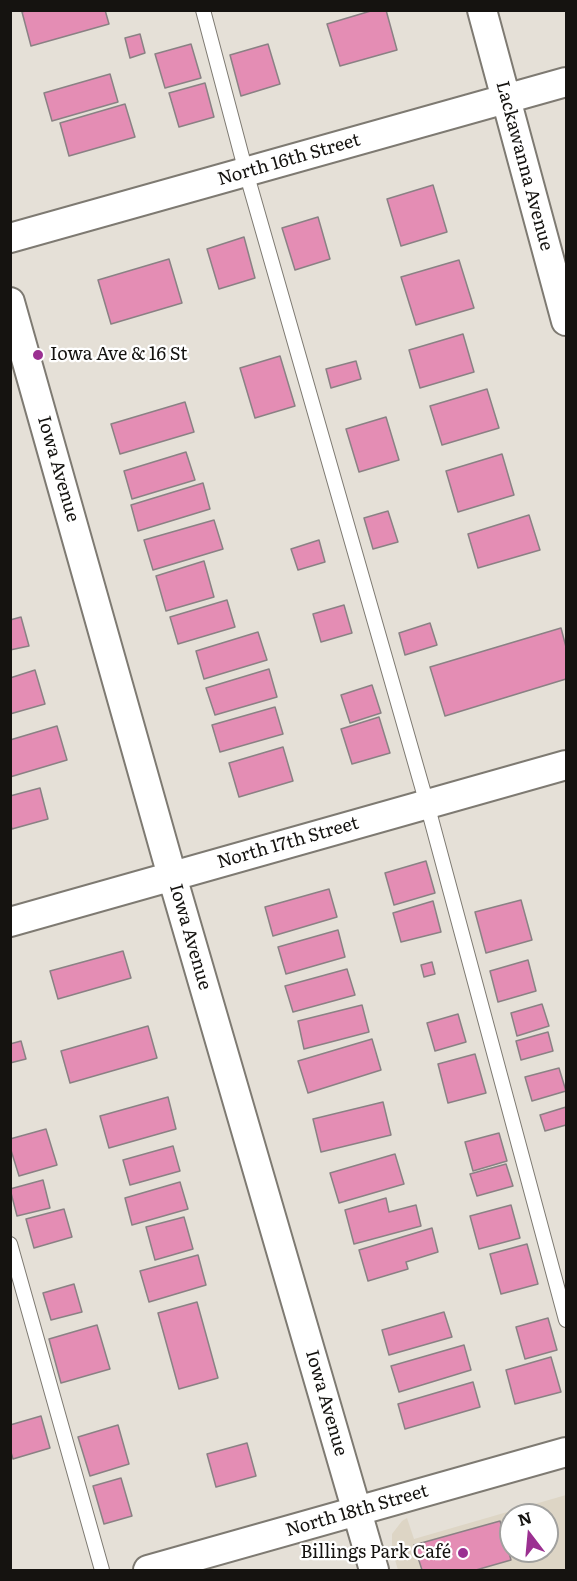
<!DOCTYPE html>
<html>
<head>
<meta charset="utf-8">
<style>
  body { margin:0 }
  #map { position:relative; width:577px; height:1581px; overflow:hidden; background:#e5e0d7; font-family:Literata,serif }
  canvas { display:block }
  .frame { position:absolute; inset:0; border:12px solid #151310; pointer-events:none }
  .north { position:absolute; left:499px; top:1503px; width:60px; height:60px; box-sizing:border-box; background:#fff; border:2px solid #a1a19f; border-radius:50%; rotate:344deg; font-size:16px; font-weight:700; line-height:24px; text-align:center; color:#151310 }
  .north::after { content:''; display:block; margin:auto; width:21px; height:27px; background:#9b3091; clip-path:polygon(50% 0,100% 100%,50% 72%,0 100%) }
</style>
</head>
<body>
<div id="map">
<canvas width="577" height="1581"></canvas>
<div class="frame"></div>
<div class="north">N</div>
</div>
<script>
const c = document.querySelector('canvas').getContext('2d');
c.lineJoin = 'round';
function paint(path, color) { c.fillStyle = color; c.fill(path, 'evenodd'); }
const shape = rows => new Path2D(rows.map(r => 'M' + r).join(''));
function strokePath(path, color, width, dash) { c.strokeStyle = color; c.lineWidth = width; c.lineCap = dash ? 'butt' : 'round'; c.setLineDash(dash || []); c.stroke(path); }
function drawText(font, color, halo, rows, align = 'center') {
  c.font = font + ' Literata,serif'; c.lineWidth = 4.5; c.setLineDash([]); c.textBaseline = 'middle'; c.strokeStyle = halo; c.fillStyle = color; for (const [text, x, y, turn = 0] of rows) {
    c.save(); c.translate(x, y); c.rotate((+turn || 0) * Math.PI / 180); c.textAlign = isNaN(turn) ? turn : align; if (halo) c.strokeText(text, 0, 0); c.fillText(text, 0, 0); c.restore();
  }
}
paint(shape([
  [566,1495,566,1570,398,1570,392,1550,392,1534,402,1521,407,1518,414,1539],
  [511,1515,547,1515,547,1551,511,1551]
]), '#ddd5c5');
const building = shape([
  [28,10,105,10,109,24,31,46,22,12,28,10],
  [374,10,386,10,397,50,340,66,327,24,374,10],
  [140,34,145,53,130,58,125,38,140,34],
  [191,44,201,78,165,88,155,54,191,44],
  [268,44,280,84,241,96,230,55,268,44],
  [110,74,118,102,52,121,44,93,110,74],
  [205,83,214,117,179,127,169,93,205,83],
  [125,104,135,137,69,156,60,123,125,104],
  [433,185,447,232,401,246,387,199,433,185],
  [318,217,330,259,295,270,282,228,318,217],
  [244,237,255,278,219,289,207,249,244,237],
  [169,259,182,303,111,324,98,280,169,259],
  [459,260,474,308,416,325,401,277,459,260],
  [463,334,474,372,420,388,409,350,463,334],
  [280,356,295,406,255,418,240,368,280,356],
  [356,361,361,379,331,388,326,369,356,361],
  [487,389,499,428,442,445,430,406,487,389],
  [185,402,194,432,120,454,111,424,185,402],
  [386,417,399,460,359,472,346,429,386,417],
  [186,452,195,480,132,499,124,471,186,452],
  [502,454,514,495,458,512,446,471,502,454],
  [203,483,210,509,138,531,131,505,203,483],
  [388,511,398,542,373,549,364,518,388,511],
  [529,515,540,550,478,568,468,534,529,515],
  [214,520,223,549,153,570,144,540,214,520],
  [319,540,325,562,298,570,291,549,319,540],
  [204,561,214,597,166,611,156,576,204,561],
  [227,600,235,627,178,644,170,617,227,600],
  [344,605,352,633,321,642,313,614,344,605],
  [21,617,29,646,10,650,10,620,21,617],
  [430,623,437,645,405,655,399,633,430,623],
  [561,628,566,647,566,679,445,716,430,667,561,628],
  [258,632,267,660,204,679,196,651,258,632],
  [269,669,277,697,215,715,206,688,269,669],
  [35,670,45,704,10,714,10,678,35,670],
  [372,685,381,713,350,723,341,695,372,685],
  [275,707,283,734,220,752,212,725,275,707],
  [379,717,390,753,352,764,341,729,379,717],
  [57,726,67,760,10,777,10,740,57,726],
  [283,747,293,781,239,797,229,763,283,747],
  [40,788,48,819,12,829,10,822,10,796,40,788],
  [426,861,435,893,394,905,385,873,426,861],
  [329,889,337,917,273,936,265,907,329,889],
  [521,900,532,940,486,953,475,912,521,900],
  [433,901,441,932,401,942,393,913,433,901],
  [338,930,345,957,286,974,278,947,338,930],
  [123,951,131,978,58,999,50,971,123,951],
  [528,960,536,991,498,1002,490,971,528,960],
  [432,962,435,974,424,977,421,965,432,962],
  [347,969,355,995,293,1012,285,986,347,969],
  [542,1004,549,1026,517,1036,511,1013,542,1004],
  [362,1005,369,1032,304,1049,298,1021,362,1005],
  [458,1014,466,1042,435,1051,427,1023,458,1014],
  [148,1026,157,1058,70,1083,61,1051,148,1026],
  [548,1032,553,1051,521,1060,516,1041,548,1032],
  [372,1039,381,1070,308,1093,298,1061,372,1039],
  [21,1041,26,1059,10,1063,10,1044,21,1041],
  [475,1054,486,1093,448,1103,438,1064,475,1054],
  [559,1068,566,1091,532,1101,525,1077,559,1068],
  [168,1097,176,1129,109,1148,100,1116,168,1097],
  [383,1102,391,1135,321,1152,313,1119,383,1102],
  [566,1107,566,1125,545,1131,540,1115,566,1107],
  [46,1129,57,1165,19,1176,10,1147,10,1139,46,1129],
  [499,1133,507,1161,473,1171,465,1142,499,1133],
  [173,1146,180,1171,130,1185,123,1160,173,1146],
  [395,1154,404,1184,339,1203,330,1173,395,1154],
  [506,1164,513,1186,477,1196,470,1174,506,1164],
  [43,1180,50,1208,17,1216,10,1189,43,1180],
  [180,1182,188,1209,132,1225,125,1198,180,1182],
  [386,1198,389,1212,416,1205,421,1226,354,1244,345,1210,386,1198],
  [511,1205,520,1238,479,1249,470,1216,511,1205],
  [64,1209,72,1237,34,1248,26,1219,64,1209],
  [184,1217,193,1249,155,1260,146,1227,184,1217],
  [432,1228,438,1252,406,1262,408,1269,368,1281,359,1250,432,1228],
  [527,1244,538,1284,501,1294,490,1254,527,1244],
  [198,1255,206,1285,149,1302,140,1271,198,1255],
  [74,1284,82,1312,51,1320,43,1293,74,1284],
  [197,1302,218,1378,179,1389,158,1313,197,1302],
  [444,1312,452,1337,389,1355,382,1330,444,1312],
  [548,1318,557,1350,525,1359,516,1327,548,1318],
  [97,1325,110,1369,61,1383,49,1339,97,1325],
  [464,1345,471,1370,399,1392,391,1366,464,1345],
  [551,1357,561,1392,515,1404,506,1370,551,1357],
  [473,1382,480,1407,405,1429,398,1404,473,1382],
  [41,1416,50,1448,13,1459,10,1449,10,1425,41,1416],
  [118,1425,129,1464,90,1476,78,1437,118,1425],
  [247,1443,256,1476,216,1487,207,1454,247,1443],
  [121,1478,132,1516,104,1524,93,1486,121,1478],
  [500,1521,511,1560,476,1570,422,1570,414,1545,500,1521]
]);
paint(building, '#e48db4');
strokePath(building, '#8a8184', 1.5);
const service = shape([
  [203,10,246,172,427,804,566,1320],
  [10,1244,102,1570]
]);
const minor = shape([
  [482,10,566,321],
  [10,238,566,82],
  [10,302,172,876,374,1570],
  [10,922,566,765],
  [148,1570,566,1452]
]);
strokePath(service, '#7e7a72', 16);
strokePath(minor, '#7e7a72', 32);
strokePath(service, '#fff', 14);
strokePath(minor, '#fff', 28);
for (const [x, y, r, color] of [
  [38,355,6,"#9b3091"],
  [463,1553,6,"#9b3091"]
]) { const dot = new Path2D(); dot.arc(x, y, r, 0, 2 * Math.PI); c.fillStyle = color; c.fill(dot); strokePath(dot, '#fff', 2); }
drawText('18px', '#151310', '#fff', [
  ["North 16th Street",289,160,-16],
  ["Lackawanna Avenue",524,166,75],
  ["Iowa Avenue",58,469,74],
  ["North 17th Street",288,843,-16],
  ["Iowa Avenue",190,937,74],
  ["Iowa Avenue",326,1403,74],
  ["North 18th Street",357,1511,-16]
]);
drawText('18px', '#151310', '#fff', [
  ["Iowa Ave & 16 St",50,355],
  ["Billings Park Café",451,1553,"right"]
], 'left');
</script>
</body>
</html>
